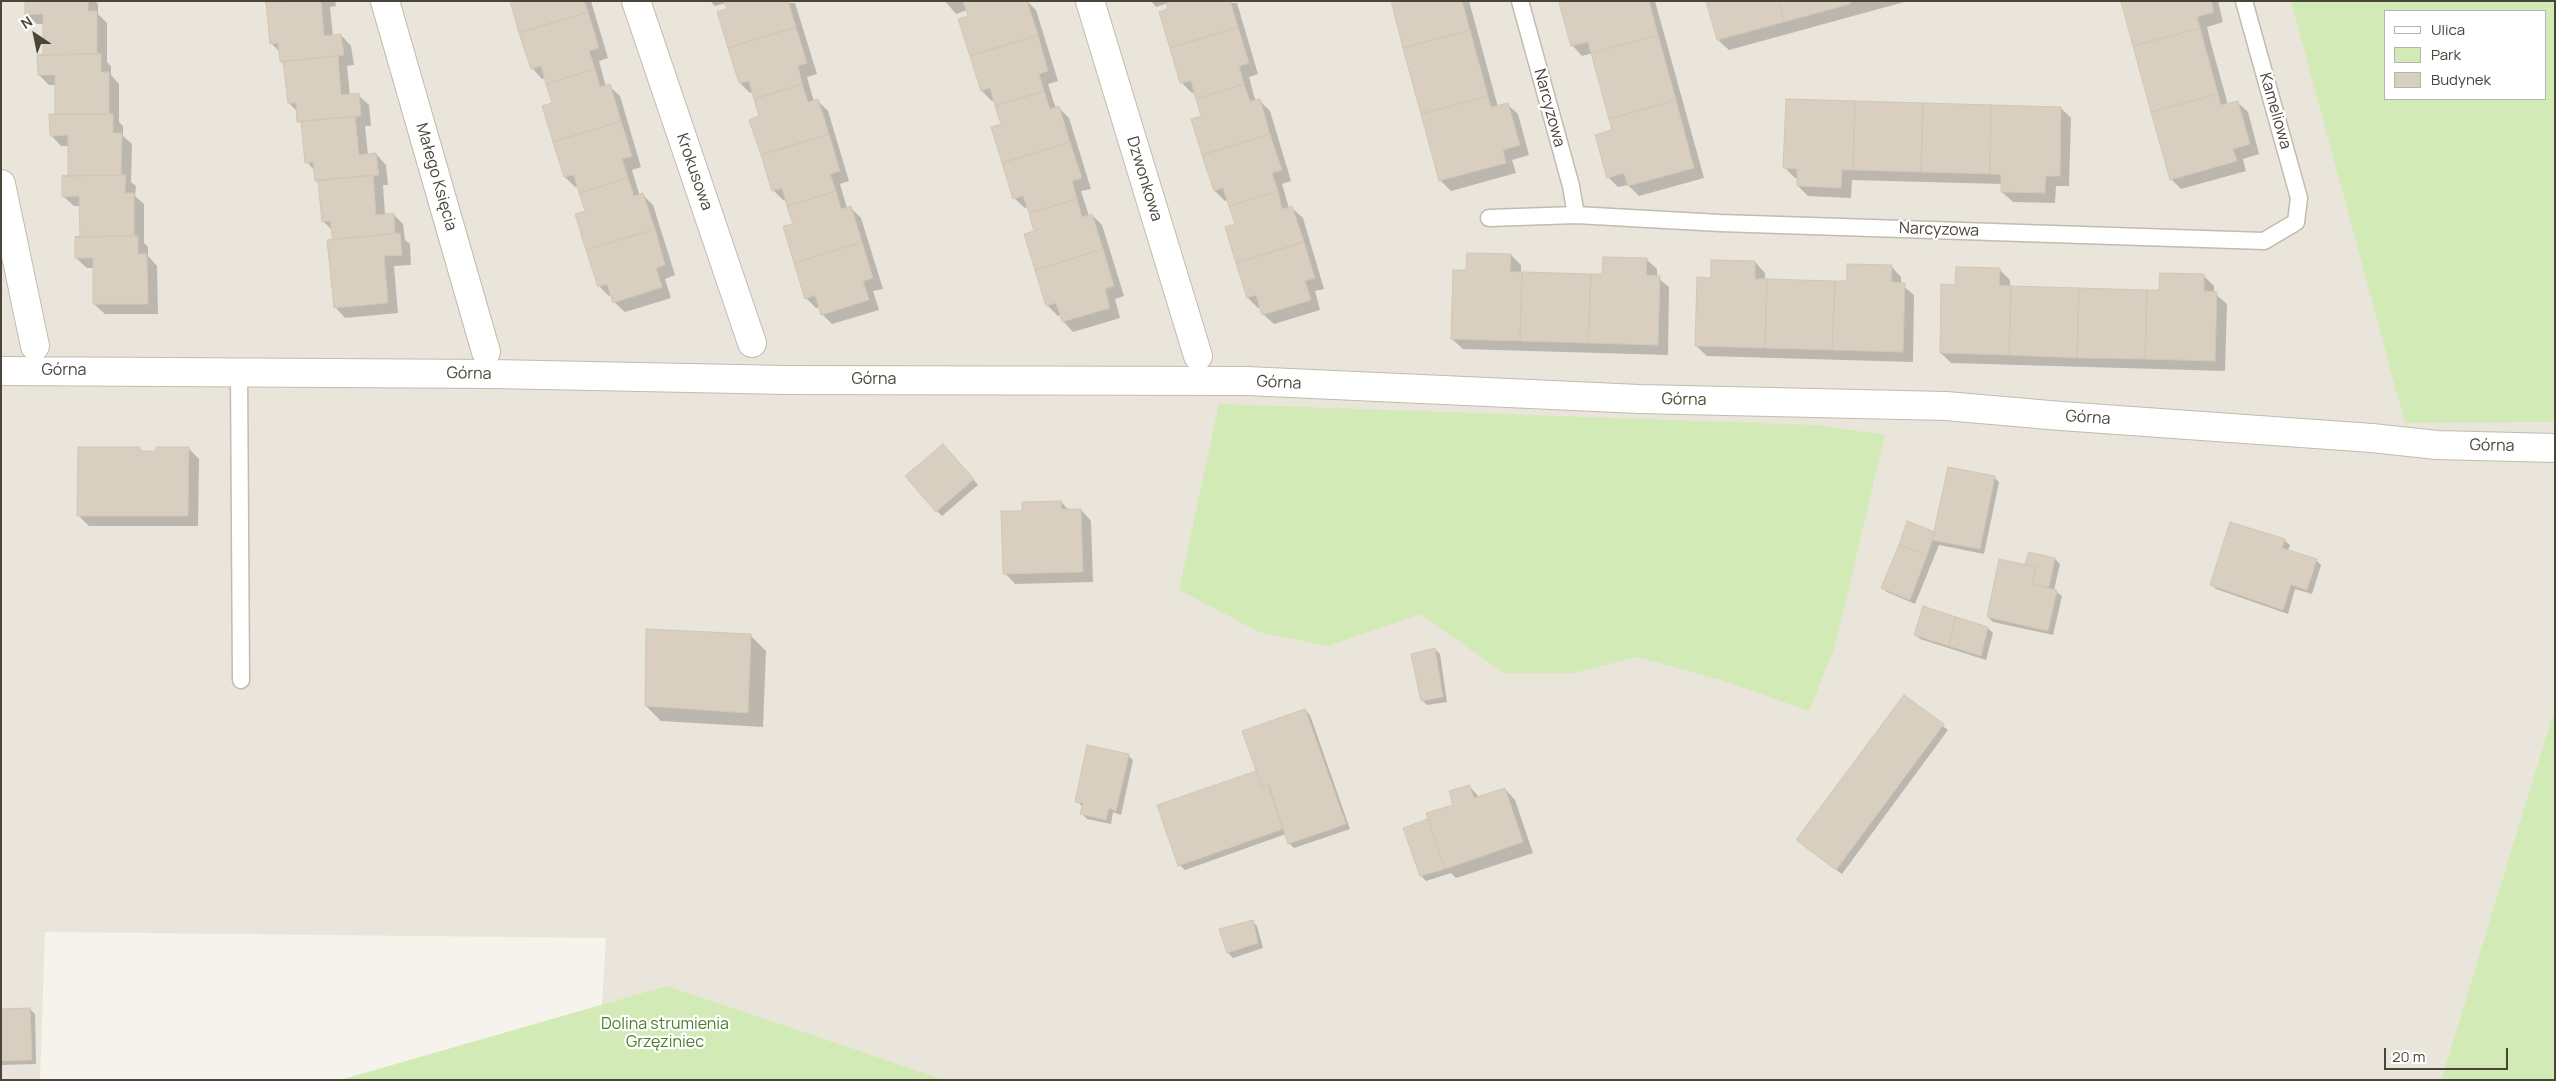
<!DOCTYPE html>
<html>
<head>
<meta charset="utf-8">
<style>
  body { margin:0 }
  #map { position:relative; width:2556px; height:1081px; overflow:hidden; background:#f6f3ec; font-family:Manrope,sans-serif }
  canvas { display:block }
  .frame { position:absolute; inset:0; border:2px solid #4b4439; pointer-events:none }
  .legend { position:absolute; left:2384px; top:10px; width:162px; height:90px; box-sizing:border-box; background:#fff; border:1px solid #b7b4b0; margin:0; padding:6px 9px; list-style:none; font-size:15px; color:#4b4439 }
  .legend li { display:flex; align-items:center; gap:10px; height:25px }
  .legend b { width:25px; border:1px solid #b7b4b0 }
  .north { position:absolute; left:10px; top:10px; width:50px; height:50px; -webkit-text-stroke:4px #fff; paint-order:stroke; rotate:326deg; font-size:14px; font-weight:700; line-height:20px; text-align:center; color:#4b4439 }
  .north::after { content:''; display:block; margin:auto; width:18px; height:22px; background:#4b4439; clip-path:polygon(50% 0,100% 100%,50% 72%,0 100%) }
  .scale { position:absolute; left:2384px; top:1048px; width:124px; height:22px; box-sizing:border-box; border:2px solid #4b4439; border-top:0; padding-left:6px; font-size:15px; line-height:18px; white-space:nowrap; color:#4b4439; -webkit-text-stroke:4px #fff; paint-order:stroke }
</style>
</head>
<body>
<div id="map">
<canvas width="2556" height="1081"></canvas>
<div class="frame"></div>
<ul class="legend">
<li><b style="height:6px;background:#fff"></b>Ulica</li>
<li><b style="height:14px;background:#d2eab5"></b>Park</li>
<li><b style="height:14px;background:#d8cfc1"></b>Budynek</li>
</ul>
<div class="north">N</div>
<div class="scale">20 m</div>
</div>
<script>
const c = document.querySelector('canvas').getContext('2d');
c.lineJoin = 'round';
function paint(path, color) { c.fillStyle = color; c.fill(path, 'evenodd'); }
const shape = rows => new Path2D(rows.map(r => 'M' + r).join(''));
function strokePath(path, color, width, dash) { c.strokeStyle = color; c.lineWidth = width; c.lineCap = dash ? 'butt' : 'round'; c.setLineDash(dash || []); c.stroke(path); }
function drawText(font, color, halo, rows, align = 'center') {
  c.font = font + ' Manrope,sans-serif'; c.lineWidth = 4.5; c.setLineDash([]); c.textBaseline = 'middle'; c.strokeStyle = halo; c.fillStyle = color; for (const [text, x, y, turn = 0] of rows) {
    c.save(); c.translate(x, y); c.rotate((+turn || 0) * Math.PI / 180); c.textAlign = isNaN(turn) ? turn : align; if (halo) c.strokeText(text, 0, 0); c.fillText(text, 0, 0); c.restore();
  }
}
paint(shape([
  [1,1,2555,1,2555,707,2441,1080,630,1080,598,1067,606,938,45,932,40,1080,1,1080],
  [2385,11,2545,11,2545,99,2385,99]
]), '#eae5da');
paint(shape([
  [2291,1,2555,1,2555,422,2405,423],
  [2385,11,2545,11,2545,99,2385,99],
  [1219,404,1815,425,1885,435,1835,646,1809,711,1721,680,1637,657,1574,673,1504,673,1420,614,1328,646,1259,632,1179,590],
  [2555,707,2555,1080,2441,1080],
  [667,986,945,1080,340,1080]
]), '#d2eab5');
paint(shape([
  [27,1,95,1,98,4,98,14,107,23,107,62,111,66,111,75,119,84,119,122,123,126,123,136,132,144,131,182,136,186,135,196,144,204,144,243,148,247,148,256,157,266,158,314,105,314,94,304,94,268,87,268,76,258,82,237,81,206,74,206,63,196,69,176,69,146,61,146,51,135,56,115,56,85,49,85,39,75,44,55,44,24,37,24,27,14],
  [264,1,335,1,336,6,330,7,333,36,341,35,351,46,354,65,347,66,350,96,358,95,369,105,371,126,365,126,368,155,376,154,386,165,388,185,383,185,385,215,393,214,403,224,405,240,410,244,411,265,394,266,398,313,345,318,335,307,333,231,324,222,320,184,316,180,315,171,307,162,303,125,299,121,298,112,289,103,285,65,281,61,280,52,271,43,267,5],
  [511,1,591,1,608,58,599,61,606,87,609,86,620,96,641,167,632,170,638,190,640,196,643,195,653,205,675,275,665,279,671,298,625,312,614,302,612,295,609,296,599,286,587,212,579,186,575,187,565,177,553,103,546,78,542,79,532,68],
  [710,1,795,3,817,74,807,77,812,95,814,101,817,100,828,111,849,181,840,184,847,208,851,208,861,218,883,289,873,291,879,310,832,324,822,314,820,307,816,308,806,298,795,225,787,200,783,200,773,190,761,117,754,92,750,93,740,83,726,3,715,6],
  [945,1,1027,1,1036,10,1058,81,1048,84,1054,103,1056,108,1059,108,1069,118,1091,189,1081,191,1089,216,1092,215,1102,225,1124,296,1115,299,1120,318,1073,332,1063,321,1061,315,1058,316,1047,305,1036,232,1028,207,1025,208,1014,198,1002,124,995,100,992,101,982,91,967,10,956,14],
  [1151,1,1237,3,1258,74,1249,77,1254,96,1256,101,1259,100,1270,111,1291,181,1282,184,1289,208,1292,208,1303,218,1324,289,1315,291,1320,310,1274,324,1263,314,1261,307,1258,308,1248,298,1226,228,1236,225,1228,200,1225,201,1215,191,1203,117,1195,92,1192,93,1182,83,1160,13,1170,10,1168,3,1156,7],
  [1392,1,1469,1,1498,107,1507,104,1518,114,1529,155,1512,160,1516,173,1451,191,1440,180],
  [1570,1,1655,1,1704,178,1639,196,1628,185,1618,187,1608,177,1614,131,1593,53,1582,56,1572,45],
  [1708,1,1908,1,1729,50,1718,40],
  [2122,1,2218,1,2223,22,2207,27,2210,40,2228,105,2237,102,2248,112,2259,154,2243,159,2246,171,2181,189,2171,179],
  [2061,108,2071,118,2069,186,2056,186,2055,203,2013,202,2002,192,2002,184,1852,180,1851,198,1808,196,1798,186,1798,178,1795,178,1785,168],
  [1511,255,1521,265,1521,273,1604,276,1646,259,1657,269,1657,277,1669,287,1668,355,1463,349,1452,339,1467,272],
  [1755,262,1765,273,1765,280,1848,283,1891,266,1901,277,1901,284,1914,295,1913,362,1707,356,1696,346,1712,279],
  [2000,270,2010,280,2010,287,2161,292,2204,276,2214,286,2214,293,2227,304,2225,371,1951,363,1941,353,1956,286],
  [139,448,143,452,157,452,188,448,199,459,198,526,89,526,78,515],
  [948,450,978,485,942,516,937,511],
  [1994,477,1999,482,1984,554,1939,545,1915,604,1887,592,1882,587],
  [1061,502,1069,510,1081,510,1091,521,1093,582,1015,584,1005,573,1023,512],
  [2284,540,2290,545,2288,551,2316,560,2321,565,2312,594,2295,589,2288,614,2216,589,2211,584],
  [2029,553,2055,559,2060,564,2054,590,2062,596,2053,635,1993,622,1988,617,2026,566],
  [1988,628,1993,633,1986,660,1920,639,1915,634],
  [751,636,766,651,763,727,661,721,646,706],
  [1435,649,1440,654,1447,702,1427,705,1422,700],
  [1904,697,1948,730,1842,874,1803,845],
  [1305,710,1310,715,1350,829,1294,848,1289,843,1286,834,1185,870,1180,865,1159,806,1258,772],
  [1128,755,1133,760,1121,815,1113,812,1111,824,1087,819,1082,814,1083,807,1077,801],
  [1469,786,1479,797,1505,789,1515,800,1533,853,1456,878,1451,873,1426,881,1421,876,1405,828,1429,820,1454,806],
  [1252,921,1257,926,1263,948,1233,958,1228,953,1221,929],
  [30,1009,35,1014,36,1064,1,1065,1,1010]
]), '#0003');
const building = shape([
  [25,1,88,1,88,11,97,11,97,53,101,54,37,55,43,54,43,14,25,15,25,1],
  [321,1,324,36,341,34,344,55,280,62,278,43,270,44,266,2,321,1],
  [510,1,584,1,588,12,519,33,510,1],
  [724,1,788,1,796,27,728,48,717,12,727,9,724,1],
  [963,1,1027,1,1038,35,970,56,958,19,968,16,963,1],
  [1166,1,1230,1,1238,27,1170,48,1159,12,1168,9,1166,1],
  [1391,1,1462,1,1470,30,1403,48,1391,1],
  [1566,1,1649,1,1658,35,1591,53,1588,42,1571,46,1559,3,1566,1],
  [1706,1,1779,1,1784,22,1717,40,1706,1],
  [1779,1,1849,1,1850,4,1784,22,1779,1],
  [2121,1,2211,1,2214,12,2197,17,2200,28,2133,46,2121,1],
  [588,12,599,48,589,51,595,69,546,84,541,66,531,69,519,33,588,12],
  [796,27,807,63,798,66,802,84,754,99,749,81,739,83,728,48,796,27],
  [1238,27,1249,63,1239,66,1244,84,1196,99,1191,81,1180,83,1170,48,1238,27],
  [2200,28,2218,94,2151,112,2133,46,2200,28],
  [1470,30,1488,96,1421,114,1403,48,1470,30],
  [1038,35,1048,71,1039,74,1044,91,995,106,990,88,981,91,970,56,1038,35],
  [1658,35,1676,100,1609,119,1591,53,1658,35],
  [101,54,101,72,109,72,109,114,55,114,55,75,38,75,37,55,101,54],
  [338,56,341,95,359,93,361,116,297,122,296,103,288,103,283,61,338,56],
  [595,69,600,87,610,84,621,121,553,142,542,106,552,103,546,84,595,69],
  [802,84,808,102,818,99,829,134,761,155,749,120,759,116,754,99,802,84],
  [1244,84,1250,101,1260,99,1270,134,1202,155,1191,119,1201,116,1196,99,1244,84],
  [1044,91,1050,109,1059,106,1070,142,1002,163,991,127,1001,124,995,106,1044,91],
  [2218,94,2221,105,2238,101,2250,144,2233,149,2237,161,2170,180,2151,112,2218,94],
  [1488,96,1491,107,1508,103,1520,145,1503,150,1506,163,1439,181,1421,114,1488,96],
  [1786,99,1855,101,1853,170,1842,170,1841,188,1797,186,1797,169,1783,168,1786,99],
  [1676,100,1694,168,1628,186,1624,173,1607,178,1595,135,1612,130,1609,119,1676,100],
  [1855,101,1923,103,1921,172,1853,170,1855,101],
  [1923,103,1991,105,1990,174,1921,172,1923,103],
  [1991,105,2061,107,2060,176,2046,176,2045,193,2001,192,2001,175,1990,174,1991,105],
  [49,114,113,114,113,133,122,133,121,174,126,175,62,176,68,175,68,135,50,136,49,114],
  [355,116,359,155,376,153,379,175,315,181,313,162,305,163,301,121,355,116],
  [621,121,632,156,622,159,628,178,579,193,574,175,564,177,553,142,621,121],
  [829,134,840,171,830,174,836,191,787,206,782,188,772,191,761,155,829,134],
  [1270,134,1282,170,1272,173,1278,191,1229,206,1223,188,1214,191,1202,155,1270,134],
  [1070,142,1082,178,1072,181,1077,199,1029,213,1023,196,1013,199,1002,163,1070,142],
  [126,175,125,193,134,193,134,235,138,236,75,237,80,236,79,196,62,197,62,176,126,175],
  [373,175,376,215,394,213,395,233,333,240,330,221,322,222,318,180,373,175],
  [628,178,634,196,643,193,655,229,586,250,575,214,585,211,579,193,628,178],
  [836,191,841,209,851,206,862,242,794,263,783,226,793,224,787,206,836,191],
  [1278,191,1282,209,1292,206,1304,242,1236,263,1225,227,1235,224,1229,206,1278,191],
  [1077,199,1082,217,1092,214,1103,249,1035,270,1024,234,1034,231,1029,213,1077,199],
  [655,229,665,265,656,268,662,287,613,303,607,284,598,287,586,250,655,229],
  [400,233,402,255,384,256,388,303,334,308,327,240,400,233],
  [138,236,138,254,147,254,148,304,93,304,93,258,75,258,75,237,138,236],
  [862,242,873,278,863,281,869,300,821,315,815,295,805,299,794,263,862,242],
  [1304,242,1315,278,1305,281,1311,300,1262,315,1256,295,1247,298,1236,263,1304,242],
  [1103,249,1114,286,1105,289,1110,308,1062,322,1056,303,1046,306,1035,270,1103,249],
  [1467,253,1511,254,1510,272,1522,272,1520,341,1451,339,1453,270,1466,270,1467,253],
  [1603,257,1647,258,1646,275,1660,276,1658,345,1588,343,1591,274,1602,274,1603,257],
  [1711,260,1755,261,1755,279,1767,279,1765,348,1695,346,1697,277,1711,278,1711,260],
  [1847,264,1892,265,1891,282,1905,283,1903,352,1832,350,1835,281,1847,281,1847,264],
  [1956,267,2000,268,1999,285,2011,286,2009,355,1940,353,1941,284,1955,285,1956,267],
  [1522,272,1591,274,1588,343,1520,341,1522,272],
  [2160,273,2204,274,2204,291,2217,292,2215,361,2145,359,2147,290,2159,290,2160,273],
  [1767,279,1835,281,1832,350,1765,348,1767,279],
  [2011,286,2079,288,2077,358,2009,355,2011,286],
  [2079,288,2147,290,2145,359,2077,358,2079,288],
  [943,444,974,479,936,512,905,476,943,444],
  [78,447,140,447,140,451,156,451,156,447,189,447,188,516,77,516,78,447],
  [1948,467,1995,476,1980,549,1932,540,1948,467],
  [1061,501,1061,509,1081,509,1083,572,1003,574,1001,511,1022,511,1022,502,1061,501],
  [1907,521,1935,532,1927,555,1899,545,1907,521],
  [2230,522,2285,539,2282,548,2317,559,2307,590,2291,585,2283,610,2210,585,2230,522],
  [1899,545,1927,555,1910,600,1881,588,1899,545],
  [2029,552,2055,558,2049,587,2032,584,2036,567,2025,564,2029,552],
  [1999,559,2036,567,2032,584,2057,590,2048,631,1987,617,1999,559],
  [1923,606,1956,617,1949,646,1914,635,1923,606],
  [1956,617,1988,627,1981,656,1949,646,1956,617],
  [646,629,751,634,748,713,645,706,646,629],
  [1435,648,1443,697,1421,701,1411,654,1435,648],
  [1904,695,1944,724,1836,870,1796,840,1904,695],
  [1305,709,1346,824,1288,844,1269,785,1262,787,1242,731,1305,709],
  [1087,745,1129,754,1116,811,1109,808,1106,820,1080,814,1083,803,1075,802,1087,745],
  [1256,771,1262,788,1268,785,1283,829,1178,866,1157,805,1256,771],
  [1469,785,1474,798,1505,788,1523,842,1445,869,1426,813,1453,805,1449,791,1469,785],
  [1428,819,1445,869,1420,876,1403,828,1428,819],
  [1253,920,1258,943,1227,953,1219,929,1253,920],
  [30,1008,32,1060,1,1061,1,1009,30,1008]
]);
paint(building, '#d8cfc1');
strokePath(building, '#d3c7b4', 1);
const service = shape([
  [1520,1,1571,186,1576,215],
  [1489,218,1576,215,1720,223,2264,241,2296,222,2299,198,2244,1],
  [239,372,241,680]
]);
const minor = shape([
  [385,1,486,352],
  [636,1,752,343],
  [1090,1,1198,356],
  [1,184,35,346],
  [1,371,493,374,786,380,1247,381,1639,399,1946,406,2061,416,2372,438,2437,445,2555,448]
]);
strokePath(service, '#c2bbae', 19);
strokePath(minor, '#c2bbae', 30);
strokePath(service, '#fff', 16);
strokePath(minor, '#fff', 28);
drawText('16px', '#4b4439', '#fff', [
  ["Narcyzowa",1549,108,75],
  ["Kameliowa",2275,111,74],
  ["Krokusowa",694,172,71],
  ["Małego Księcia",436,177,74],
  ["Dzwonkowa",1144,179,73],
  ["Narcyzowa",1939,230,2],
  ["Górna",64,371],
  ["Górna",469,374,1],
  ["Górna",874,380],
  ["Górna",1279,383,3],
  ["Górna",1684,400,1],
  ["Górna",2088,418,4],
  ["Górna",2492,446,1]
]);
drawText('16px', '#4a7f2a', '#fff', [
  ["Dolina strumienia",665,1025],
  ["Grzęziniec",665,1043]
]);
</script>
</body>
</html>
